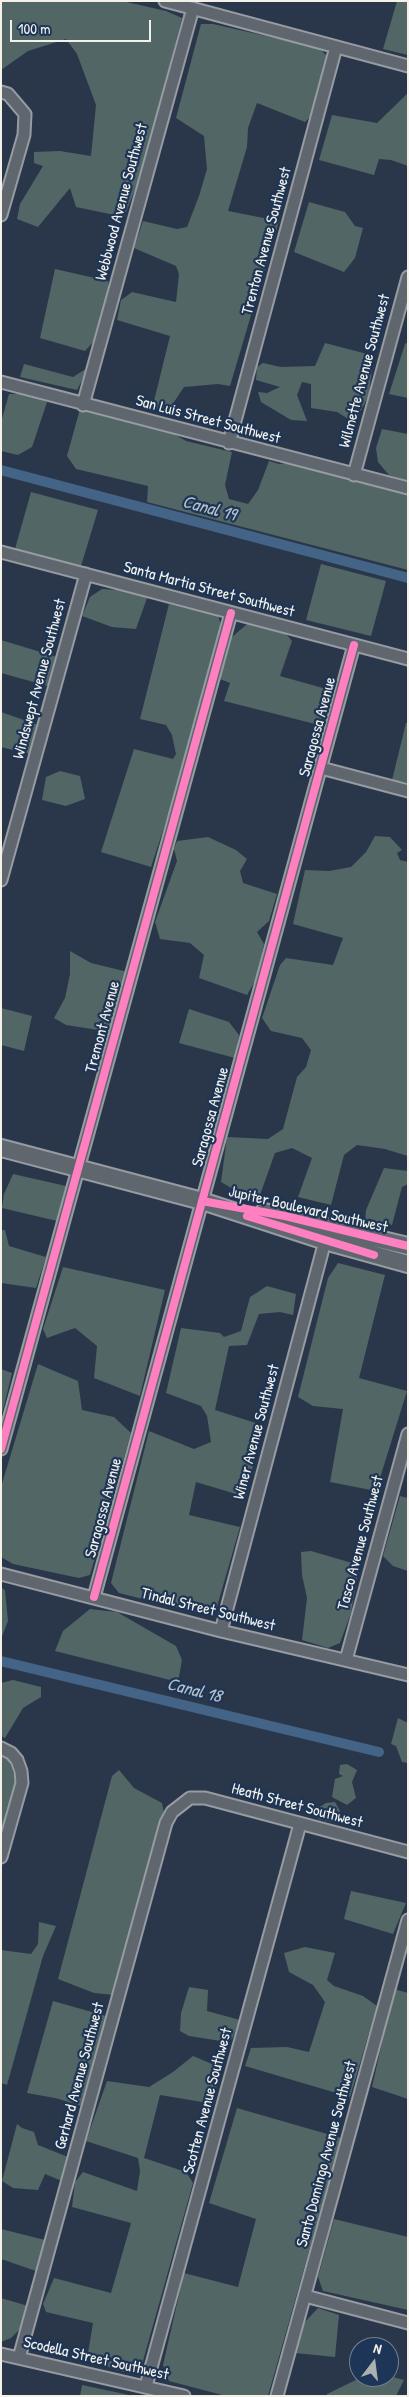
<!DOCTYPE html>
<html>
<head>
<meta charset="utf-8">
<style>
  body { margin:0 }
  #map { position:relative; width:409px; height:2397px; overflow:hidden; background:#2a374a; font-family:"Patrick Hand",sans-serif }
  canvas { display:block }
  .frame { position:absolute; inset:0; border:2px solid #f4f1e8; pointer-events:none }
  .north { position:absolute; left:349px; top:2337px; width:50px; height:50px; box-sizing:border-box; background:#1d3557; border:1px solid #738091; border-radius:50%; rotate:15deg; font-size:14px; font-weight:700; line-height:20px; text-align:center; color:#f4f1e8 }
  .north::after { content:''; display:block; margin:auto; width:18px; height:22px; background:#adb0b1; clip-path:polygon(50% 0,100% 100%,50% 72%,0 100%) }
  .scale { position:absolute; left:10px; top:20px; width:141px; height:22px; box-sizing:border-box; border:2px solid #f4f1e8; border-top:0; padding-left:6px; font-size:15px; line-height:18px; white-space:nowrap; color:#f4f1e8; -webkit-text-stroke:4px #1d3557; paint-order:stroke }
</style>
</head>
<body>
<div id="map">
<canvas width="409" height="2397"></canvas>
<div class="frame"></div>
<div class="north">N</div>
<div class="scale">100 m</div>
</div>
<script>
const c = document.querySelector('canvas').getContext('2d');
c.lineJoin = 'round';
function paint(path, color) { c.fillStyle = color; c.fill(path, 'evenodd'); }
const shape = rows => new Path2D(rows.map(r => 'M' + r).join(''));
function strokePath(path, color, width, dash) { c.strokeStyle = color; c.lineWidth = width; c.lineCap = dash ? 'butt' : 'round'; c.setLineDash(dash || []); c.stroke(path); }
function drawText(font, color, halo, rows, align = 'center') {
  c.font = font + ' "Patrick Hand",sans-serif'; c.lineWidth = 4.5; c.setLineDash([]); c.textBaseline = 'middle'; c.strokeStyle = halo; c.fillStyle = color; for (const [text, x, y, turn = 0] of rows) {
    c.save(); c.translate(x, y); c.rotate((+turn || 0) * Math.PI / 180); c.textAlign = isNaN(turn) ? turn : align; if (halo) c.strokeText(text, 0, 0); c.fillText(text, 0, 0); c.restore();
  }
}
paint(shape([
  [1,1,122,1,166,11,182,18,141,175,124,217,76,207,70,188,38,227,17,219,20,204,43,166,34,163,34,152,60,151,91,156,96,105,77,54,66,39,28,51,1,70],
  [397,1,408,1,408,55,383,49],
  [201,24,213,24,319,48,329,58,316,111,305,122,257,103,248,128,247,147,228,211,279,221,230,386,218,384,184,387,170,408,152,409,170,336,117,320,121,300,132,292,176,302,179,274,176,266,134,248,143,221,177,229,187,227,199,196,207,169,204,136,176,118],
  [408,93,408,166,391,160,379,159,374,175,319,160,332,115,377,123],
  [309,202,345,212,355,226,363,228,355,258,344,272,294,252],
  [55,269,108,281,110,292,95,340,85,351,40,338],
  [408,342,408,398,389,394,405,344],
  [325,343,371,355,372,367,369,395,356,420,350,420,337,412,311,408,311,384,302,382,297,395,307,421,291,420,261,402,258,392,267,393,280,387,256,380,257,367,263,363,281,367,315,366],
  [24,364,73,377,89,367,77,390,20,377],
  [9,394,28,394,47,402,32,447,18,455,1,451,1,422],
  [80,409,174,434,186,441,232,452,225,485,229,499,248,504,258,490,269,461,279,464,288,463,408,494,408,570,147,502,148,486,76,469,67,456],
  [382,429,408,434,408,481,389,475,378,462,376,448],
  [31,492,98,510,81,566,15,549],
  [321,564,386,581,371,636,306,620],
  [102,589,131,591,147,598,136,629,112,627,82,616,90,597],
  [169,604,218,616,222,627,176,791,151,867,101,852,134,749,173,759,176,754,172,735,166,725,140,719],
  [247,624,286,634,292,641,280,676,330,690,323,726,224,701,230,683,220,679,232,637],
  [1,640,57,657,48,686,1,673],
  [1,712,38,725,30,754,1,747],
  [406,723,408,723,408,783,392,780],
  [60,771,80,776,85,799,66,806,42,800,46,777],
  [375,836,390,837,402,850,397,853,400,860,408,862,408,1156,385,1149,357,1145,344,1155,331,1205,298,1197,312,1158,292,1148,275,1153,260,1195,233,1189,221,1182,227,1137,268,1139,283,1129,297,1077,306,1067,311,1050,302,1038,271,1031,262,1018,280,965,286,958,333,965,343,938,293,924,305,870,329,871,351,867,366,852],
  [208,837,236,850,247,859,240,871,243,883,277,894,269,921,257,932,264,944,258,976,247,995,199,978,204,955,190,943,160,939,155,922,177,861,174,849,177,841],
  [70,951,91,963,128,972,111,1032,66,1025,54,1018,65,998,70,974],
  [1,1008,32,1016,24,1051,1,1045],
  [189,1009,229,1022,239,1035,235,1058,179,1043],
  [384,1168,408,1171,408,1184,402,1187,392,1225,365,1221,366,1210],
  [13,1174,66,1186,57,1221,2,1208,4,1194],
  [1,1230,5,1230,9,1246,46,1257,36,1288,1,1283],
  [338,1263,385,1275,359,1378,407,1391,376,1491,330,1482,343,1409,313,1406,298,1397,328,1278],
  [63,1267,165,1290,140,1396,94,1378,97,1346,75,1328,47,1338,43,1329],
  [267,1286,296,1294,293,1315,280,1312,259,1314,247,1345,229,1346,215,1410,262,1425,246,1497,196,1482,189,1515,240,1527,216,1610,207,1615,119,1593,111,1583,149,1431,194,1449,211,1442,207,1416,201,1406,166,1393,181,1328,220,1333,224,1337,241,1331,250,1297],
  [38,1364,78,1381,82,1410,114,1417,131,1433,90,1575,79,1578,13,1564,1,1557,1,1487],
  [1,1369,12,1373,1,1418],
  [400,1496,408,1498,408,1571,393,1566,383,1556],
  [311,1551,359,1565,351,1613,340,1643,328,1648,302,1640,307,1598,302,1575,301,1552],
  [1,1588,5,1590,8,1621,1,1639],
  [90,1609,117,1612,176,1646,182,1660,178,1682,55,1651,63,1631],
  [13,1680,41,1687,41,1697,23,1708,5,1738,1,1736,1,1683],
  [398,1718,408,1723,408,1763,402,1762,396,1746,391,1744],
  [1,1754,8,1757,16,1780,1,1839],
  [347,1764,357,1770,352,1782,356,1798,347,1805,332,1797,335,1779,343,1776,339,1774,340,1765],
  [119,1770,134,1788,162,1803,164,1813,114,1995,94,1993,58,1979,112,1776],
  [335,1802,340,1811,337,1819,333,1822,318,1819,318,1808,326,1803],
  [351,1891,406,1903,393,1934,344,1919],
  [39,1922,56,1926,43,1956,7,2085,1,2083,1,1950,31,1954,38,1944],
  [305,1947,335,1953,327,1980,334,1986,363,1996,377,2006,350,2097,245,2066,251,2048,287,2047,309,2052,325,2002,313,1985,289,1972,284,1953],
  [189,1987,208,1990,207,2011,240,2020,232,2039,221,2041,189,2036,180,2031,181,2013],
  [394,1989,408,1993,408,2099,372,2087],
  [53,2001,106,2016,82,2106,55,2098,27,2093],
  [193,2056,219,2067,214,2104,160,2095,144,2158,186,2172,193,2183,141,2368,123,2372,87,2359,93,2323,46,2312,43,2304,54,2278,111,2293,131,2223,72,2207,75,2182,83,2172,137,2191,140,2171,138,2158,86,2141,107,2081,149,2087,173,2072],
  [237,2108,341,2138,268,2396,226,2396,169,2381,163,2365,184,2273,238,2287,256,2219,209,2203],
  [17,2124,22,2128,34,2132,38,2145,68,2157,62,2181,45,2174,38,2190,13,2188,2,2181],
  [334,2219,408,2237,408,2310,323,2291,318,2277],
  [1,2229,45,2240,36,2271,1,2259],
  [1,2298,28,2306,22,2327,11,2338,1,2342],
  [318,2308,339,2315,335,2357,295,2353,303,2324],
  [389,2376,404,2380,396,2396,327,2396,327,2394,362,2377],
  [82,2385,134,2396,80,2396]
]), '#516665');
strokePath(shape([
  [1,470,408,578],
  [1,1661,379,1752]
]), '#436486', 10);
const street = shape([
  [165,1,408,66],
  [1,92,8,94,25,114,24,135,1,215],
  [1,382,408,488],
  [83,405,193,8],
  [229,443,336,47],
  [354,475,408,277],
  [1,552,408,659],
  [321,768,408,791],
  [1,880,86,574],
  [1,1449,231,613],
  [1,1574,221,1631,408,1675],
  [94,1597,354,645],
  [221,1631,325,1241],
  [346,1660,408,1434],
  [1,1748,11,1753,17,1760,21,1771,22,1783,1,1857],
  [305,2296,408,2323],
  [1,2354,184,2396],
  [19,2358,166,1823,172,1812,190,1798,205,1798,408,1852],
  [146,2386,300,1824],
  [277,2396,408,1920]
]);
const secondary = shape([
  [1,1148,202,1201,325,1241,408,1264],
  [264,1212,408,1246]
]);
strokePath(street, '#979ca3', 15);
strokePath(secondary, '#979ca3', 20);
strokePath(street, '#60666e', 11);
strokePath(secondary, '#60666e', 16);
strokePath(shape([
  [202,1201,285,1216,408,1246],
  [247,1216,374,1255],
  [1,1449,231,613],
  [94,1597,354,645]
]), '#ff80c0', 8);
drawText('16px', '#f4f1e8', '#1d3557', [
  ["Webbwood Avenue Southwest",122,202,-75],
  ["Trenton Avenue Southwest",267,241,-75],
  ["Wilmette Avenue Southwest",365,371,-75],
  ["San Luis Street Southwest",208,420,15],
  ["Santa Martia Street Southwest",209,590,15],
  ["Windswept Avenue Southwest",40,679,-75],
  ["Saragossa Avenue",318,727,-75],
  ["Tremont Avenue",103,1027,-75],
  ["Saragossa Avenue",211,1117,-75],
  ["Jupiter Boulevard Southwest",308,1210,13],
  ["Winer Avenue Southwest",257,1432,-75],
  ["Saragossa Avenue",104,1508,-75],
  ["Tasco Avenue Southwest",361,1543,-75],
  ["Tindal Street Southwest",208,1610,14],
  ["Heath Street Southwest",297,1806,15],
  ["Gerhard Avenue Southwest",80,2076,-75],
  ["Scotten Avenue Southwest",208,2101,-75],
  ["Santo Domingo Avenue Southwest",327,2154,-75],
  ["Scodella Street Southwest",96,2359,13]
]);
drawText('italic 18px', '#b7c1c8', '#1d3557', [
  ["Canal 19",209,509,15],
  ["Canal 18",194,1691,14]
]);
</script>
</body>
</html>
